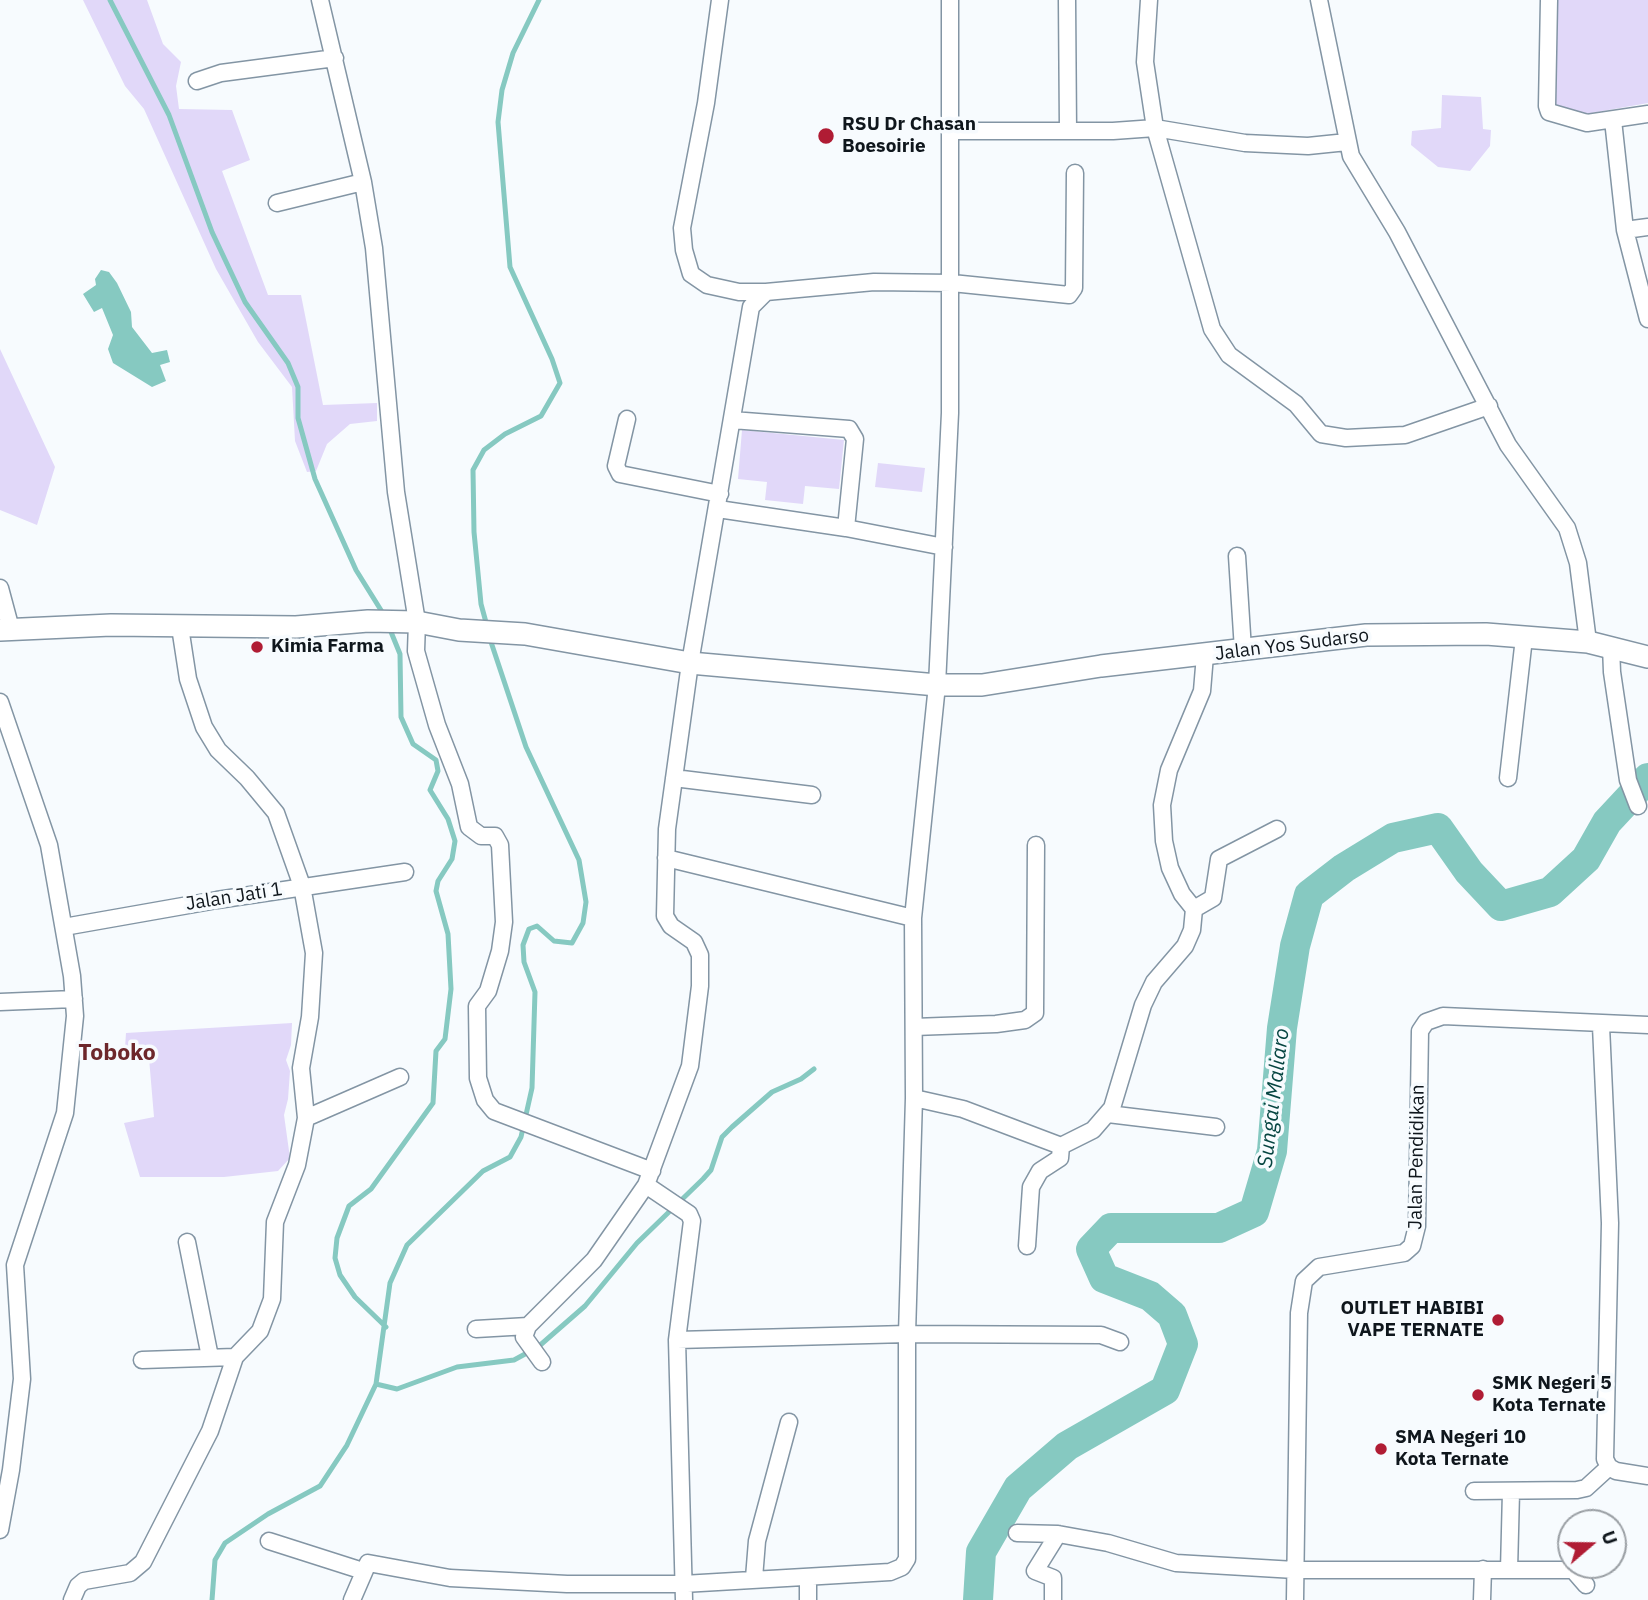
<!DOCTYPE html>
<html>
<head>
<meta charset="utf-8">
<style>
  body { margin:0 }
  #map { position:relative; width:1648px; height:1600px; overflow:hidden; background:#f7fbfe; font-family:"IBM Plex Sans",sans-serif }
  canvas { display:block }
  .north { position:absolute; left:1557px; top:1509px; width:70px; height:70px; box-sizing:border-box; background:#f7fbfe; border:2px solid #9a9fa4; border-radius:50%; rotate:70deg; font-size:19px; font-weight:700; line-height:28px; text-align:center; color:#0f161c }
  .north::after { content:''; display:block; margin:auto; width:24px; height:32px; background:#b01c34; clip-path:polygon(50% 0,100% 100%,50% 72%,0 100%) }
</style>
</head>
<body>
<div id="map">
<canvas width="1648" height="1600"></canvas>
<div class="north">U</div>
</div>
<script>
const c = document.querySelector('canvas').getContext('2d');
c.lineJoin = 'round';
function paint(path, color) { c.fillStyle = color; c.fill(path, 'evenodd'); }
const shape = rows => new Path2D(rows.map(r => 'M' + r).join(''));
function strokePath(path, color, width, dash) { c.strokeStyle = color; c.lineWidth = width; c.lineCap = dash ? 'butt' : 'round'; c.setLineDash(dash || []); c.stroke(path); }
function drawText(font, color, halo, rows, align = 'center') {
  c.font = font + ' "IBM Plex Sans",sans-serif'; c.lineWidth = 7; c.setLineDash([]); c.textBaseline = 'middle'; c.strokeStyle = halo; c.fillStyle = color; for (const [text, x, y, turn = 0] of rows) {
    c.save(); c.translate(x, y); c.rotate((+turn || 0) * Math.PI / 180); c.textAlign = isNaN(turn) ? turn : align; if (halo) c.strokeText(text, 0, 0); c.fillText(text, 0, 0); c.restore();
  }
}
paint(shape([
  [83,0,147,0,163,44,181,62,176,86,179,109,232,110,250,160,222,171,268,295,301,295,323,405,377,403,377,421,350,424,327,444,316,471,307,472,295,441,292,387,258,342,216,269,144,109,125,86],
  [1543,0,1648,0,1648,103,1569,117,1552,113],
  [1442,95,1481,97,1483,129,1491,130,1490,146,1470,171,1438,167,1411,145,1412,131,1441,128],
  [0,349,55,467,37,525,0,510],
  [742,430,844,440,839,489,805,486,803,504,765,500,767,482,738,479],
  [878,463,925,468,922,492,875,487],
  [292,1023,291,1045,286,1060,290,1071,288,1099,284,1115,290,1158,278,1171,224,1177,140,1177,124,1123,154,1117,149,1058,125,1048,126,1033]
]), '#e1d8f9');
paint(shape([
  [101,270,109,272,117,283,131,312,132,327,152,353,167,350,170,362,160,365,166,381,152,387,113,363,108,349,113,335,102,308,94,312,83,294,96,285,95,279]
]), '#86c9c1');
strokePath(shape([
  [110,0,169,115,212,232,245,302,288,363,298,387,298,418,315,479,356,570,384,615],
  [487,626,481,604,474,532,473,470,484,450,505,434,541,416,560,383,552,359,510,267,498,122,502,90,513,53,539,0],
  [386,1327,355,1297,340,1275,335,1258,337,1238,349,1206,371,1189,433,1103,436,1051,445,1039,451,989,448,934,436,891,438,881,452,859,455,841,448,819,430,790,438,771,436,760,413,744,401,717,400,654,389,627],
  [376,1384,397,1389,457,1367,514,1360,538,1347,585,1306,637,1243,703,1179,711,1170,722,1137,732,1127,772,1092,801,1079,814,1069],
  [212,1600,215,1560,225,1543,268,1514,320,1486,347,1445,376,1384,390,1283,407,1245,483,1171,510,1157,521,1137,532,1088,535,992,524,962,523,945,529,929,537,926,554,941,572,943,583,923,586,902,579,860,526,747,490,639]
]), '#86c9c1', 5);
strokePath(shape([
  [978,1600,981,1552,1018,1488,1067,1446,1165,1390,1183,1344,1172,1315,1150,1296,1104,1278,1091,1249,1111,1228,1219,1228,1254,1212,1272,1151,1282,1028,1295,946,1309,895,1344,868,1393,838,1438,828,1469,872,1501,906,1550,892,1586,859,1607,822,1648,778]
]), '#86c9c1', 30);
const minor = shape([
  [320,0,363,182,374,248,396,492,417,622,416,651,437,725,460,784,469,827,481,836,495,836,500,845,504,922,500,951,488,991,477,1006,478,1078,485,1100,494,1111,652,1171],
  [720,0,706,103,682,228,684,250,691,274,707,285,739,292,766,292],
  [1067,0,1068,130],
  [1149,0,1145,62,1155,128,1212,329,1229,355,1296,404,1321,434,1346,438,1405,435,1489,406],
  [1319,0,1351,156,1397,232,1508,445,1567,528,1578,563,1588,642],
  [1549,0,1547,106,1549,112,1587,123,1648,114],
  [197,81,221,73,335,58],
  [1613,120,1625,230,1648,319],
  [951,131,1113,131,1155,128,1245,143,1308,146,1347,142],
  [277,203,363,182],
  [1625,230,1648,227],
  [627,419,616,466,620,474,720,494],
  [732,420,849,429,855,439,846,528],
  [718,509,846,528,944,547],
  [1237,556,1243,650],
  [0,588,11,629],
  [1611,646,1612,672,1628,780,1638,806],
  [0,702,49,845,72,976,75,1016,65,1113,15,1265,22,1379,11,1470,0,1530],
  [674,778,812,795],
  [1508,778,1524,638],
  [666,858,913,918],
  [1194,909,1213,898,1219,859,1277,829],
  [64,927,217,900,405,872],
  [0,1002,74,999],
  [1601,1026,1610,1223,1605,1459,1609,1467,1616,1471,1648,1476],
  [914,1027,996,1024,1025,1020,1035,1013,1036,845],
  [914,1098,963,1109,1061,1146,1093,1130,1112,1108,1143,1005,1154,982,1185,946,1192,930,1194,909,1182,894,1170,868,1164,841,1162,805,1169,770,1202,691,1205,655],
  [1108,1114,1216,1127],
  [306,1118,400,1077],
  [187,1242,210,1357],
  [1027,1246,1031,1187,1040,1171,1060,1158,1061,1146],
  [528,1326,524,1337,542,1362],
  [476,1329,528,1326,594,1260,646,1185],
  [677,1340,907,1334,1101,1335,1120,1342],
  [142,1360,235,1357],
  [1474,1491,1577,1490,1586,1488,1609,1467],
  [1017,1533,1058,1534,1108,1543,1176,1563,1295,1570,1573,1570,1586,1585],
  [269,1541,363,1571],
  [1509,1570,1511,1492],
  [808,1577,808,1600],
  [754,1578,757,1541,789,1422],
  [72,1600,78,1586,84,1581,130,1573,143,1562,210,1431,235,1357,260,1331,272,1299,275,1222,297,1165,306,1118,301,1068,310,1017,314,953,302,886,276,813,247,778,218,750,204,727,188,679,180,627],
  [352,1600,368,1563,450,1578,567,1584,683,1584,890,1572,902,1567,907,1559,907,1334,914,1098,913,918,937,685,950,413,950,0],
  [684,1600,677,1340,692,1221,689,1214,646,1185,690,1066,700,986,700,955,694,942,671,926,665,916,667,829,690,663,751,307,766,292,874,282,952,283,1069,295,1074,288,1075,173],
  [1053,1600,1053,1578,1035,1571,1058,1534],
  [1295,1600,1299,1313,1304,1281,1319,1267,1404,1253,1412,1246,1417,1226,1420,1031,1426,1022,1443,1016,1648,1025],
  [1482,1600,1483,1569]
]);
const tertiary = shape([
  [0,630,111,625,296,627,368,621,417,622,459,630,525,634,690,663,937,685,982,685,1101,666,1366,635,1486,634,1588,642,1648,657]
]);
strokePath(minor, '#8395a4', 19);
strokePath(tertiary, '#8395a4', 24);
strokePath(minor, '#fff', 16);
strokePath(tertiary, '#fff', 21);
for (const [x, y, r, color] of [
  [826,136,9,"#b01c34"],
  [257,647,7,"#b01c34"],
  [1498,1320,7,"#b01c34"],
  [1478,1395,7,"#b01c34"],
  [1381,1449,7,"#b01c34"]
]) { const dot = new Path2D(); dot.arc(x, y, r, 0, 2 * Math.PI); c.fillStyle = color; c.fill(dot); strokePath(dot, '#f7fbfe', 2.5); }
drawText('bold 19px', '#0f161c', '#f7fbfe', [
  ["RSU Dr Chasan",842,125],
  ["Boesoirie",842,147],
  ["Kimia Farma",271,647],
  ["OUTLET HABIBI",1484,1309,"right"],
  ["VAPE TERNATE",1484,1331,"right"],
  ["SMK Negeri 5",1492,1384],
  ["Kota Ternate",1492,1406],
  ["SMA Negeri 10",1395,1438],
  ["Kota Ternate",1395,1460]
], 'left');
drawText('19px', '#0f161c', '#f7fbfe', [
  ["Jalan Yos Sudarso",1292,645,-7],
  ["Jalan Jati 1",234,897,-9],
  ["Jalan Pendidikan",1417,1157,-89]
]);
drawText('italic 21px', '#064541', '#f7fbfe', [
  ["Sungai Maliaro",1274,1098,-83]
]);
drawText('bold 23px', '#6d272b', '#f7fbfe', [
  ["Toboko",117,1053]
]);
</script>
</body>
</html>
